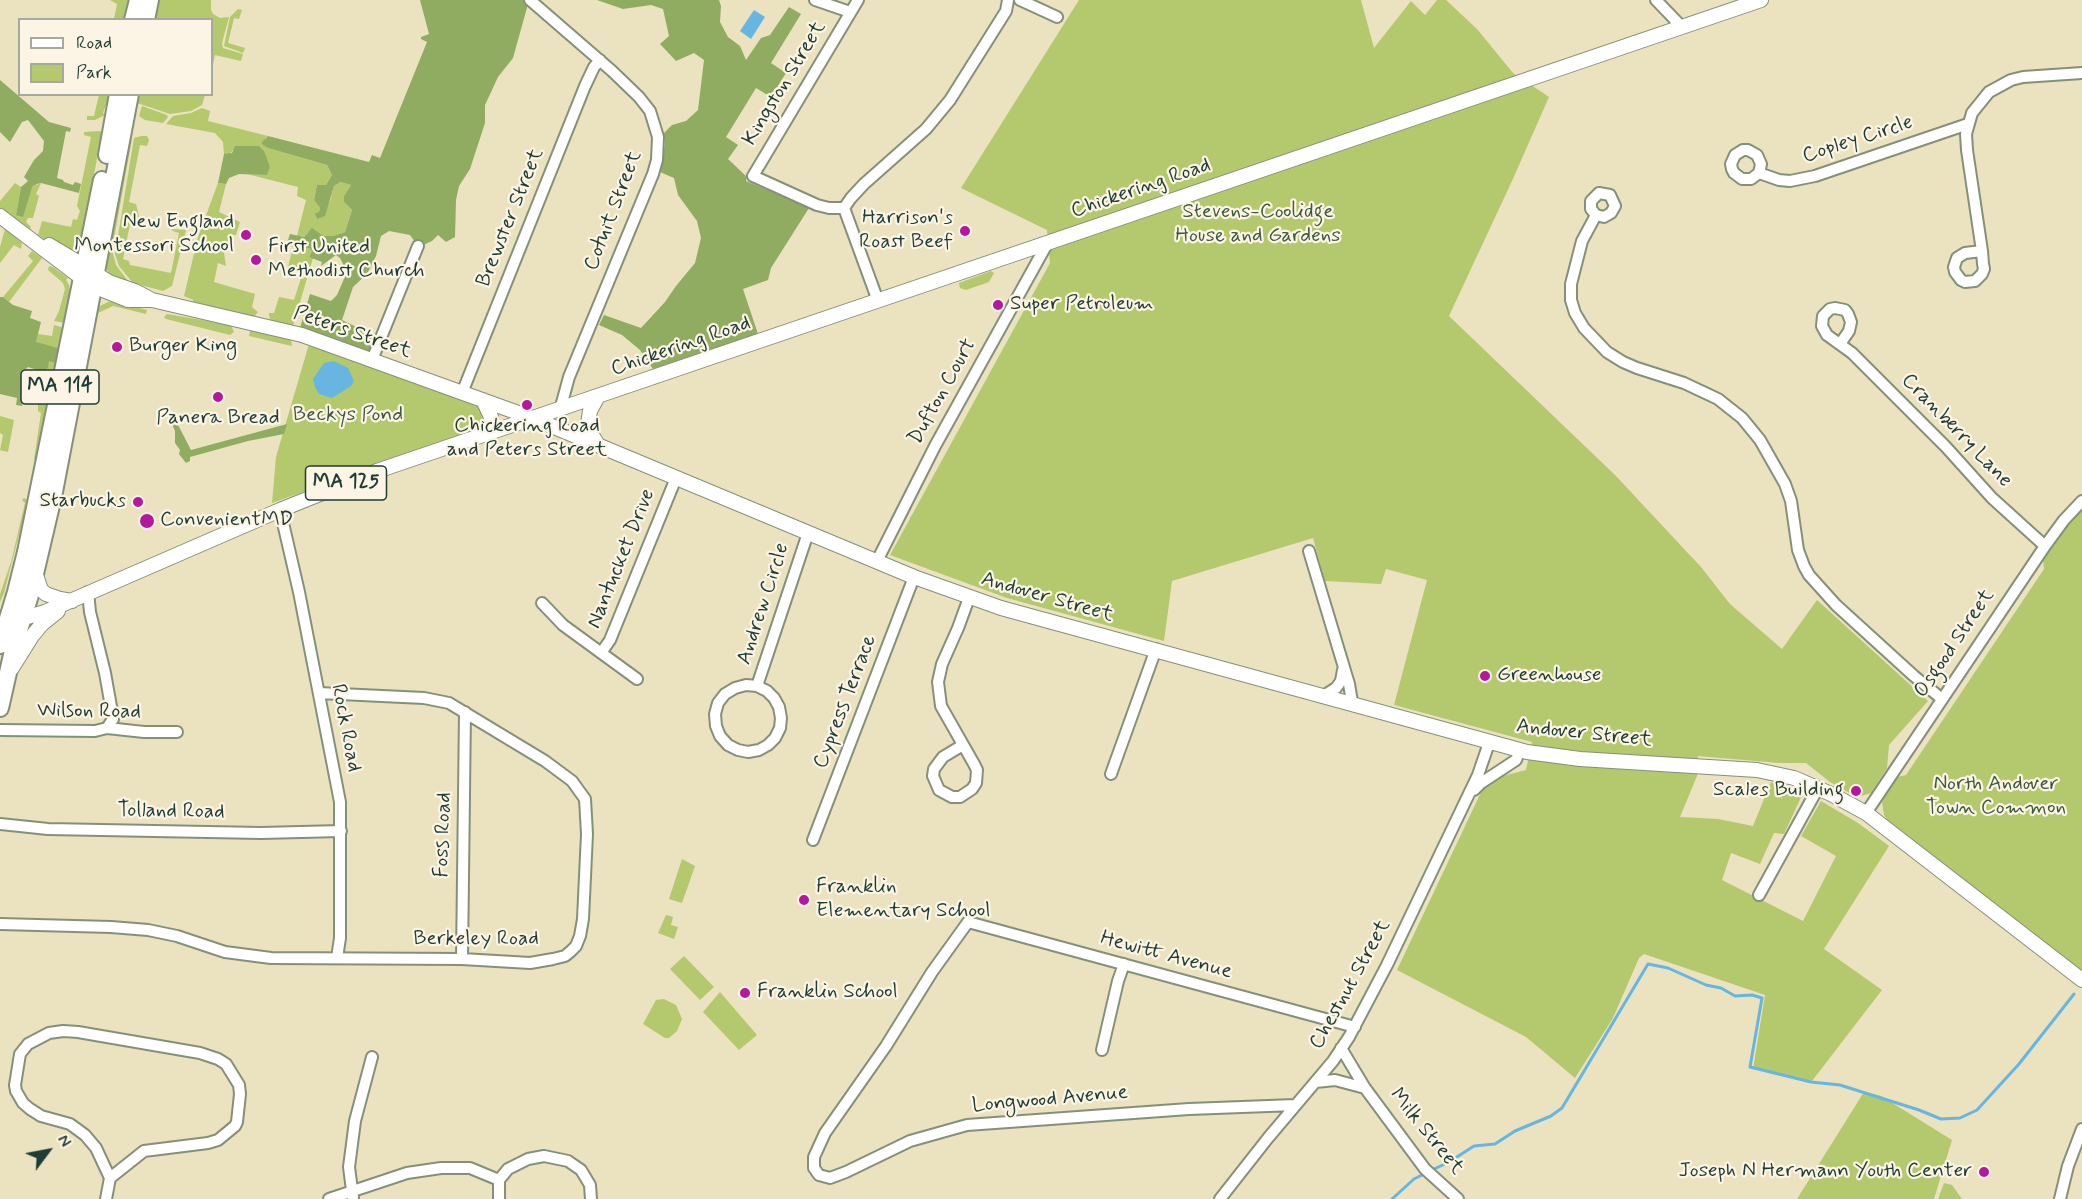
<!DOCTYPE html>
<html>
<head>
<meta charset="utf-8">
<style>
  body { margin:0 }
  #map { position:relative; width:2082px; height:1199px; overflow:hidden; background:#ebe2c0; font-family:Mynerve,sans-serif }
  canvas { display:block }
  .legend { position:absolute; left:18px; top:18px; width:195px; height:78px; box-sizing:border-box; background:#fcf5e5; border:2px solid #a4ab9e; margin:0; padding:8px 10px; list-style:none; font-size:18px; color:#1f3d34 }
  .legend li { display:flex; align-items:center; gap:12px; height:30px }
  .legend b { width:30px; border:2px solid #a4ab9e }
  .north { position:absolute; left:18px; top:1121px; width:60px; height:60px; -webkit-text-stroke:4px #fcf5e5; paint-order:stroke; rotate:58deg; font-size:16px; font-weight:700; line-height:24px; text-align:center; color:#1f3d34 }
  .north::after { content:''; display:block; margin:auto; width:21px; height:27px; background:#1f3d34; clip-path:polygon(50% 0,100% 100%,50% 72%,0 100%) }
</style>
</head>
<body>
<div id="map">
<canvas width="2082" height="1199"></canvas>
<ul class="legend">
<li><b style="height:8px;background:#fff"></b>Road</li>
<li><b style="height:16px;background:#b4c86d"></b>Park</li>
</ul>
<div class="north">N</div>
</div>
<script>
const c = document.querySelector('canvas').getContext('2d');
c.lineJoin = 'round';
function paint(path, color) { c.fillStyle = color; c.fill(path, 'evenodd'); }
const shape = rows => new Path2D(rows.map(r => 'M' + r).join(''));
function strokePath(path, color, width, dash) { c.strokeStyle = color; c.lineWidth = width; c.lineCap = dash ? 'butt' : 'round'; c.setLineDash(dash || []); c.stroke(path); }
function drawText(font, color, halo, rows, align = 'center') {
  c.font = font + ' Mynerve,sans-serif'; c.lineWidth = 4.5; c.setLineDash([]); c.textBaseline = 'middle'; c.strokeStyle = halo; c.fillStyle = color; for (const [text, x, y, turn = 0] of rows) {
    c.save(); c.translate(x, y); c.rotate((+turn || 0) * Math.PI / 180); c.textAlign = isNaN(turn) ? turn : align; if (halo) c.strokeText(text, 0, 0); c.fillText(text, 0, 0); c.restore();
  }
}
paint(shape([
  [110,0,129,0,125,19,114,19,117,4],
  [159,0,211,0,211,10,213,14,220,18,229,17,222,43,223,48,243,54,241,61,215,55,212,69,212,20,155,19],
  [1079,0,1361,0,1374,48,1411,1,1425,15,1437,0,1446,0,1477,29,1513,73,1549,97,1512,181,1449,316,1615,475,1701,567,1730,604,1782,649,1817,600,1928,701,1889,745,1887,768,1871,793,1861,796,1855,796,1830,782,1806,763,1778,763,1698,756,1697,776,1680,817,1718,819,1753,826,1771,782,1803,793,1784,834,1774,833,1760,864,1731,853,1722,880,1803,921,1836,856,1801,836,1821,801,1858,823,1889,846,1824,949,1882,990,1812,1081,1753,1069,1765,995,1644,954,1639,958,1613,1018,1575,1078,1526,1037,1397,970,1483,788,1499,777,1526,770,1532,742,1394,705,1427,580,1386,569,1381,584,1325,581,1313,538,1172,581,1164,641,1007,598,890,555,1050,263,1047,230,961,188],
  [238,9,242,10,239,19,234,18,228,43,245,48,243,53,224,46,230,17],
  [99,95,110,95,103,113,105,115,95,120,87,120,87,116,94,116],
  [138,95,205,95,202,105,191,111,170,114,137,103],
  [142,106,167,115,168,117,163,123,145,120,139,116],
  [202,108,210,111,208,121,268,136,265,138,268,148,327,165,332,175,326,185,317,185,314,200,320,208,319,212,316,213,317,219,330,201,334,186,339,182,351,185,344,196,344,202,352,210,345,232,333,236,322,236,308,232,304,237,297,236,306,200,297,196,298,187,247,174,266,175,270,167,233,150,230,154,224,154,223,142,215,133,166,124,173,116,191,113],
  [84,132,100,131,102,133,81,242,72,249,73,251,61,250,38,235,42,221,71,227,73,219,77,220,80,211,77,206,91,137,84,135],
  [141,136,147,136,149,140,147,146,140,145,129,202,136,204,139,216,137,224,130,224,123,259,129,261,130,265,171,273,179,233,173,231,172,229,186,230,172,286,163,291,133,283,119,266,115,254,134,138],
  [132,139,112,250,116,265,131,285,109,275,104,262,128,143],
  [15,183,21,187,16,215,32,187,41,183,36,194,39,196,33,218,28,218,26,222,31,227,30,229,0,208,0,201],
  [218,183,226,184,219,212,240,222,236,235,230,235,228,243,232,244,224,253,226,266,218,263,214,282,255,294,252,307,258,312,254,317,193,302,193,300,184,296,198,237],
  [5,229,22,243,21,249,14,245,0,263,0,247],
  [293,247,309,248,312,251,309,257,313,258,293,326,274,321,270,319,269,315,269,313,274,313,279,297,294,300,301,278,304,279,305,274,288,267],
  [32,251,42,258,9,302,3,297,33,261,28,256],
  [49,266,53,267,68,278,66,280,69,285,71,295,65,323,54,321,59,311,65,289,63,283,48,270],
  [991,271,994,273,989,282,966,290,960,288,959,284,959,283],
  [114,301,147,310,146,314,113,306,98,313,93,325,84,371,89,373,88,382,85,383,81,378,82,375,93,316,98,307,108,302],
  [167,314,231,325,234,332,230,335,166,319,164,317],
  [54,325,65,328,54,375,43,372,48,368,36,342,38,334,52,336],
  [250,331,259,331,287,338,291,340,292,346,249,336],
  [309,344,471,402,482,408,484,412,485,423,482,428,272,503,276,457],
  [41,387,52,388,38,459,34,460,41,413,38,411,38,405,35,402,39,400,45,401,37,393,40,392],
  [0,416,14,420,8,452,0,450,3,435,0,433],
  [24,498,28,500,4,593,0,602,0,594,11,562,25,503,22,500],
  [2082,509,2082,971,1891,825,1884,815,1882,802,1887,791,1897,777,1906,775,2044,569,2043,560,2049,551,2060,534],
  [682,859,695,866,682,903,669,899],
  [666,915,673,917,671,925,678,927,674,939,658,933],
  [684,956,714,987,700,1000,670,969],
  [720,992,757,1035,739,1050,703,1012],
  [664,999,676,1005,682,1019,677,1031,669,1038,665,1038,643,1024,656,1000],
  [1864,1092,1881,1096,1952,1140,1934,1199,1797,1199],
  [1944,1183,1952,1185,1962,1199,1938,1199]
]), '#b4c86d');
paint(shape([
  [420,0,524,0,528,4,513,58,498,77,485,105,485,123,470,169,459,186,456,200,455,237,446,242,438,235,432,241,423,245,415,242,410,235,389,231,381,236,376,256,367,274,353,287,342,320,375,336,373,347,369,351,362,354,300,328,310,294,331,301,337,295,347,272,340,258,336,255,321,266,322,262,309,257,312,251,309,248,293,247,287,243,290,234,304,237,312,228,323,236,333,236,345,232,352,210,344,202,344,196,351,185,340,182,334,186,325,216,317,219,315,213,319,212,320,208,314,200,317,185,326,185,332,175,327,165,268,148,262,144,262,142,268,136,369,162,372,155,380,158,427,42,421,39,421,37,429,34],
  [597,0,719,0,721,6,720,22,728,37,740,46,746,60,761,38,770,35,789,7,801,14,771,63,786,73,771,97,756,88,726,137,738,145,728,159,747,177,746,181,809,208,771,268,768,280,743,289,758,334,653,369,640,350,622,335,599,325,604,315,641,328,665,302,676,286,695,263,701,238,697,221,678,195,674,178,660,172,665,144,664,133,672,125,686,121,698,110,704,60,694,53,676,61,660,44,669,36,663,9,651,5,623,9],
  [0,80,49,122,71,128,70,132,66,131,57,178,63,180,64,182,73,185,75,182,81,184,79,193,41,183,37,184,32,187,23,217,16,215,21,187,28,181,24,177,34,160,43,151,44,141,28,120,22,122,10,142,0,132],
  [235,146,259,146,264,151,270,167,267,175,239,174,229,178,226,184,218,183,224,154,232,153],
  [0,297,3,297,13,305,32,311,30,318,41,322,36,342,58,348,56,363,49,361,48,368,43,372,28,367,24,371,31,382,29,390,46,396,45,401,39,400,35,402,24,399,22,406,16,405,17,398,0,394],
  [176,421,191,450,287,424,284,434,248,441,190,457,190,461,186,463,179,454,180,450,175,443,175,431,171,422]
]), '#8fac60');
paint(shape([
  [754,10,765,17,751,39,740,31],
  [334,361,348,368,354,381,351,386,332,398,319,394,315,387,313,379,324,363]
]), '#66b6e1');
strokePath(shape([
  [1432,1170,1449,1162,1474,1146,1495,1144,1515,1131,1551,1116,1562,1108,1648,964,1668,968,1706,985,1721,988,1735,996,1752,995,1762,998,1750,1067,1811,1082,1840,1085,1919,1110,1941,1119,1960,1118,1977,1110,2019,1064,2074,994],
  [1392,1199,1414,1179,1426,1173]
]), '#66b6e1', 3);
const minor = shape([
  [530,0,612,71,639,97,650,111,658,137,657,160,653,174,569,377,560,410],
  [815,0,850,12],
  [1020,0,1057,17],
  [1656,0,1682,27],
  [1759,173,1761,164,1757,155,1748,150,1743,150,1735,155,1731,164,1732,169,1734,173,1742,179,1751,179,1759,173,1779,180,1790,181,1815,176,1968,124],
  [844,208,829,208,817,205,753,176,858,0],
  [1596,215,1604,217,1611,213,1615,206,1610,195,1599,193,1591,201,1591,209,1596,215,1582,241,1571,284,1571,300,1575,313,1584,328,1607,352,1623,362,1637,368,1684,383,1718,399,1742,418,1760,440,1785,484,1791,501,1798,550,1804,566,1809,575,1836,605,1914,676,1942,699],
  [1982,251,1965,253,1957,258,1954,267,1955,272,1961,280,1965,282,1975,281,1982,274,1984,269,1983,264,1982,251,1967,150,1966,134,1972,113,1989,92,2011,80,2023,77,2082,73],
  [878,301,844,208,851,198,864,184,926,129,950,100,1006,11,1008,0],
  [1840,344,1849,331,1851,322,1848,314,1845,310,1835,308,1830,309,1823,316,1822,326,1827,335,1852,353,1946,447,1992,498,2045,546],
  [372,360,418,246],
  [462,393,585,86,594,67,600,60],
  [280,510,299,592,340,802,340,938,337,958],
  [1309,551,1349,684,1352,702],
  [877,561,935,446,1047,244],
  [88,592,90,612,105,673,112,712,113,719,107,728],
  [542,603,563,625,637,679],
  [601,653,610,640,676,478],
  [757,686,767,691,774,698,779,707,781,718,780,728,775,738,768,745,759,750,748,752,738,750,728,745,720,736,716,726,715,714,718,703,725,694,735,688,746,685,757,686,808,533],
  [1325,695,1336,688,1341,681,1343,670],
  [0,730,95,731,107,728,144,732,177,732],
  [963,745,943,757,934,769,933,776,939,790,952,797,960,797,972,789,976,783,977,770,974,764,941,706,938,682,942,664,958,628,969,598],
  [1111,774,1156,649],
  [1474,790,1481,783,1516,760,1520,750],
  [1866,813,2045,546,2064,520,2082,501],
  [0,824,48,829,261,833,341,831],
  [813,840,914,577],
  [1759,895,1818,788],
  [0,924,111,927,148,930,177,936,225,952,271,958,462,959,530,963,553,959,565,956,571,951,576,946,580,936,583,919,587,834,585,799,572,781,545,761,449,703,424,698,319,693],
  [462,959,465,712],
  [63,1031,78,1032,200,1053,218,1059,226,1064,239,1085,240,1094,237,1122,235,1126,218,1140,208,1143,144,1151,110,1178,96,1148,85,1135,70,1124,41,1116,30,1109,23,1103,16,1091,15,1085,20,1054,28,1044,49,1033,63,1031],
  [1341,1048,1365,1088],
  [1102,1050,1118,981,1124,964],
  [1316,1082,1335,1080,1365,1088,1425,1169,1458,1199],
  [1295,1105,1189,1109,967,1125,910,1141,846,1172,830,1178,819,1175,814,1168,814,1157,825,1133,886,1046,932,972,968,922,1355,1027],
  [353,1198,349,1167,355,1121,372,1057],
  [106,1199,110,1178],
  [329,1199,407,1173,441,1168,470,1168,499,1180],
  [499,1199,499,1180,508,1169,528,1159,544,1156,568,1161,581,1170,590,1185,591,1199],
  [1220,1199,1268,1138,1333,1061,1349,1037,1387,965,1478,775,1489,743],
  [2060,1199,2068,1166,2082,1129]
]);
const major = shape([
  [0,216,83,279],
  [49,245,86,267],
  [96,274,109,282,135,291,152,300,302,335,535,419,914,577,1001,608,1527,752,1580,759,1757,770,1794,778,1831,794,1866,813,2082,980],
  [93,286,128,300,150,300],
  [597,398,590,411,588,424,590,432,598,445],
  [483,400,491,417,490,427,487,435],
  [35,572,41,590,46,594,60,599,72,601],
  [17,620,45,612,280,510,377,471,1761,0],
  [12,668,32,636,42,624,58,611]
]);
const highway = shape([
  [133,20,138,0],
  [146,20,150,0],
  [107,155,118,94],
  [0,645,16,592,26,552,102,180],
  [0,708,14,646,30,595,53,497,130,94]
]);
strokePath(minor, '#85907a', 14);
strokePath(major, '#85907a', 16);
strokePath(highway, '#85907a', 20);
strokePath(minor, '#fff', 10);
strokePath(major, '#fff', 14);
strokePath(highway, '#fff', 16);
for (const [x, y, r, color] of [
  [965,231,6,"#b5179e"],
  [246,235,6,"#b5179e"],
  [256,260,6,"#b5179e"],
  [998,305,6,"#b5179e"],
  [117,347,6,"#b5179e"],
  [218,397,6,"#b5179e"],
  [527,405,6,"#b5179e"],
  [138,502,6,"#b5179e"],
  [147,521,8,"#b5179e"],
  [1485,676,6,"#b5179e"],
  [1856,791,6,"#b5179e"],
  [804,900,6,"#b5179e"],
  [745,993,6,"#b5179e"],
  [1984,1172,6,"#b5179e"]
]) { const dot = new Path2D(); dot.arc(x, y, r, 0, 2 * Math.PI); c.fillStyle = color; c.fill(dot); strokePath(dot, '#fcf5e5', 2); }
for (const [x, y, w] of [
  [60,387,78],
  [346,483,81]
]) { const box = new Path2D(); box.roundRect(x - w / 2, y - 17, w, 34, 4.5); c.fillStyle = '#fcf5e5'; c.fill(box); strokePath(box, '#1f3d34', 1.5); }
drawText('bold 20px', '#1f3d34', null, [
  ["MA 114",60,387],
  ["MA 125",346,483]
]);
drawText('21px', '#1f3d34', '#fcf5e5', [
  ["Kingston Street",785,84,-59],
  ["Copley Circle",1858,140,-18],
  ["Chickering Road",1141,189,-19],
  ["Cotuit Street",614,211,-69],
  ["Brewster Street",511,218,-68],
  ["Peters Street",352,333,19],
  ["Chickering Road",681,347,-19],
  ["Dufton Court",943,392,-61],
  ["Cranberry Lane",1956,431,46],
  ["Nantucket Drive",622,559,-68],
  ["Andover Street",1047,598,16],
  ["Andrew Circle",764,604,-72],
  ["Osgood Street",1955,644,-56],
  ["Cypress Terrace",846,702,-69],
  ["Wilson Road",89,712,1],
  ["Rock Road",345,728,79],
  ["Andover Street",1584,734,6],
  ["Tolland Road",171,812,1],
  ["Foss Road",444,835,-88],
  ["Berkeley Road",476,940],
  ["Hewitt Avenue",1166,956,15],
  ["Chestnut Street",1351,985,-61],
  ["Longwood Avenue",1050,1100,-5],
  ["Milk Street",1426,1132,51]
]);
drawText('21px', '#3d593f', '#fcf5e5', [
  ["Stevens-Coolidge",1258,213],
  ["House and Gardens",1258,237],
  ["Beckys Pond",348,416],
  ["North Andover",1996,785],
  ["Town Common",1996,809]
]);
drawText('21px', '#1f3d34', '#fcf5e5', [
  ["Harrison's",953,219,"right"],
  ["Roast Beef",953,243,"right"],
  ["New England",234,223,"right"],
  ["Montessori School",234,247,"right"],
  ["First United",268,248],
  ["Methodist Church",268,272],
  ["Super Petroleum",1010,305],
  ["Burger King",129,347],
  ["Panera Bread",218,419,"center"],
  ["Chickering Road",527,427,"center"],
  ["and Peters Street",527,451,"center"],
  ["Starbucks",126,502,"right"],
  ["ConvenientMD",160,521],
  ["Greenhouse",1497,676],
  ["Scales Building",1844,791,"right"],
  ["Franklin",816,888],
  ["Elementary School",816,912],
  ["Franklin School",757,993],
  ["Joseph N Hermann Youth Center",1972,1172,"right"]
], 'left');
</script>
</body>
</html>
